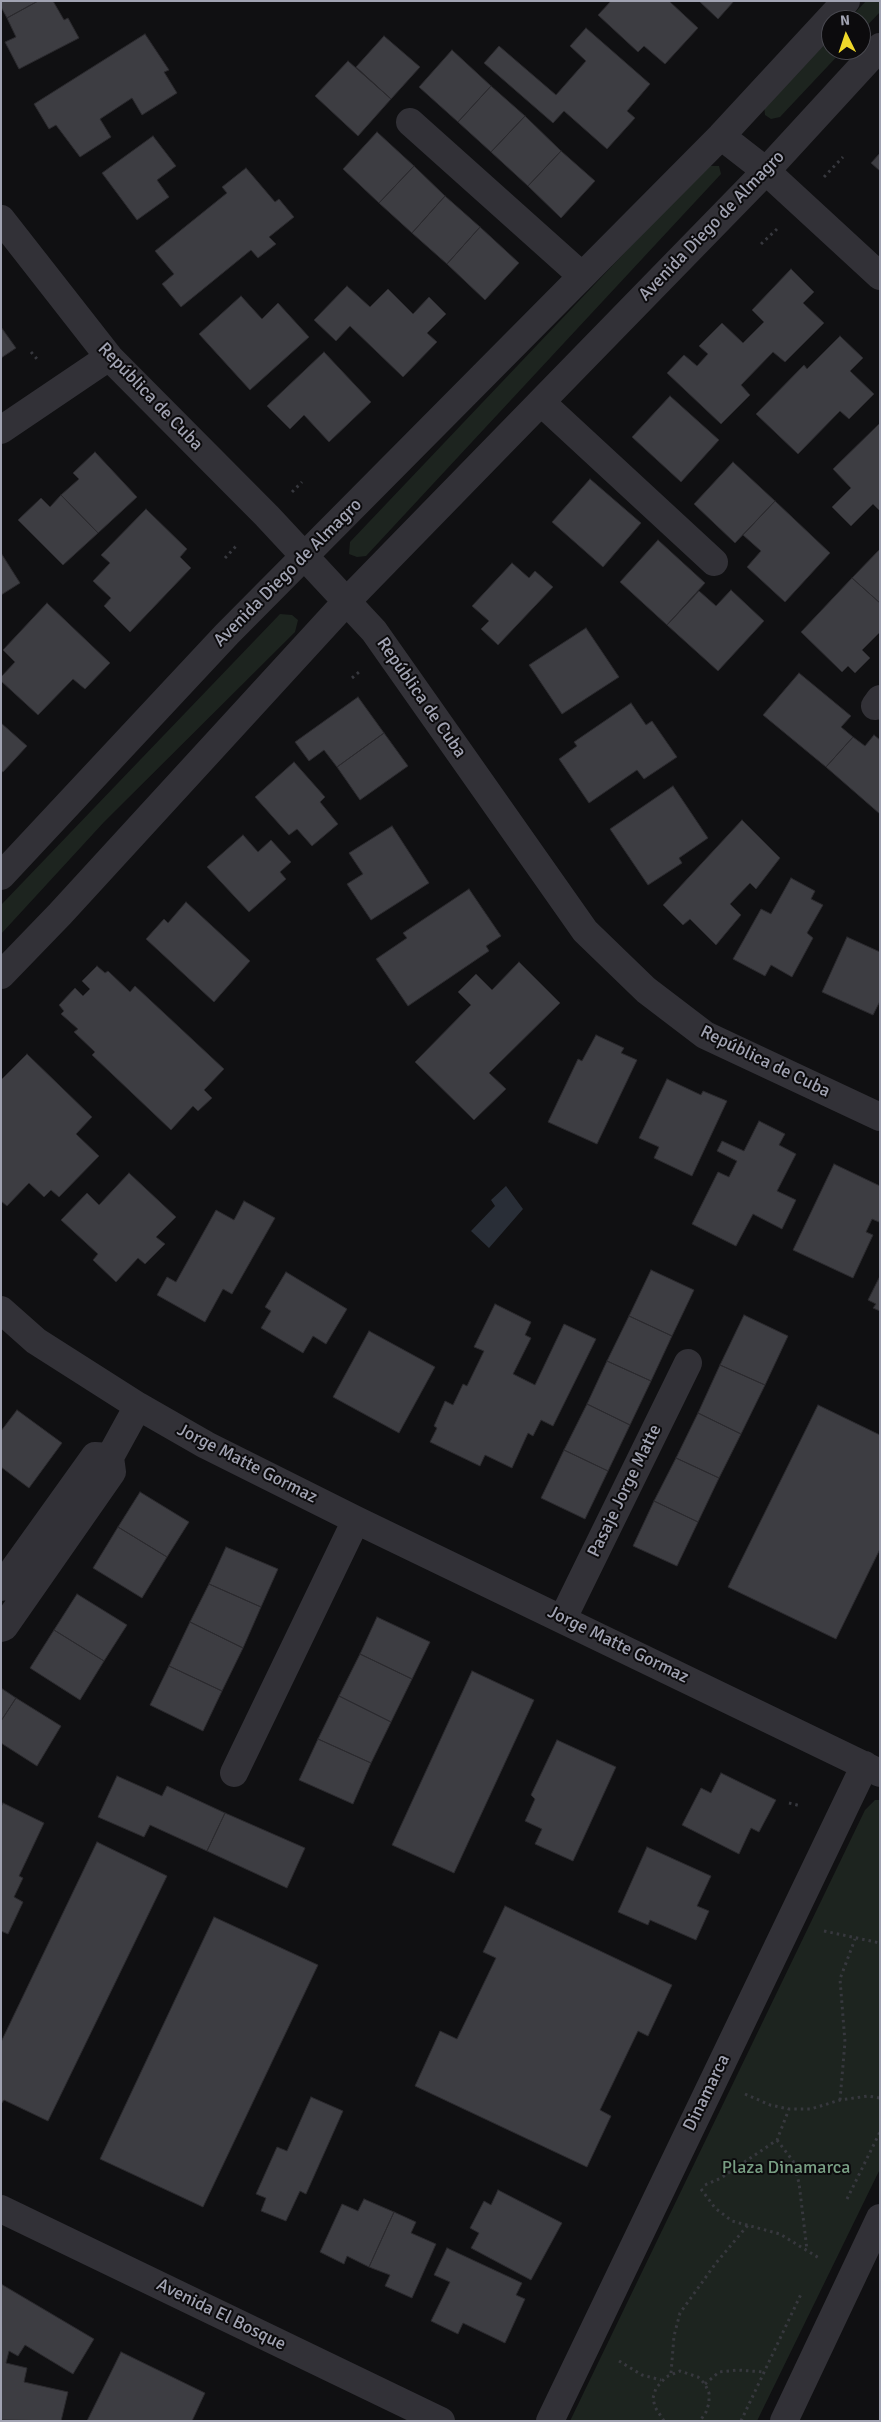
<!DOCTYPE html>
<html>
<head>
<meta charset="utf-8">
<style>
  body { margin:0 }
  #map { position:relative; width:881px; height:2422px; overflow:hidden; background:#101012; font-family:Signika,sans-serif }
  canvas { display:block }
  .frame { position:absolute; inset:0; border:2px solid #a1a3b2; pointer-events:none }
  .north { position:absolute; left:821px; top:10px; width:50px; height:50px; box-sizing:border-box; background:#0c0b0d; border:1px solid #48484f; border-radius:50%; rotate:356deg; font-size:14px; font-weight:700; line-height:20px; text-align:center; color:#a1a3b2 }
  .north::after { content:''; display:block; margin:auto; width:18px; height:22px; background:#efd82a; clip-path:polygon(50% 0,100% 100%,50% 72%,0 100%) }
</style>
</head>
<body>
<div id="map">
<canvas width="881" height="2422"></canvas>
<div class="frame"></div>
<div class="north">N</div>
</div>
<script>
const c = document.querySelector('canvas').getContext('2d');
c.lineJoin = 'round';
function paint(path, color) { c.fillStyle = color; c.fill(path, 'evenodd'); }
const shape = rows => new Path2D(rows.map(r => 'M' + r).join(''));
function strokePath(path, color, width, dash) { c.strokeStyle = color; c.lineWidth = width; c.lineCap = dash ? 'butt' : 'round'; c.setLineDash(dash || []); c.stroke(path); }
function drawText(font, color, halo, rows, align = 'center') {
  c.font = font + ' Signika,sans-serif'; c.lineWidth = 4; c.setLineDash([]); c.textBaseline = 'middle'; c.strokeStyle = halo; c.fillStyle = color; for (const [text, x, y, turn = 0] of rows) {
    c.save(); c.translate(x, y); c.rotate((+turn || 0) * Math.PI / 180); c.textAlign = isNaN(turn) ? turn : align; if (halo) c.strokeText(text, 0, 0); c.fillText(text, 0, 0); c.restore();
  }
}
paint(shape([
  [866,1,880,1,880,12,861,32,861,20,848,20],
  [831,37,831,50,843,50,780,117,771,119,765,115,764,105],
  [707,166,719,166,721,174,366,556,357,557,349,554,350,542],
  [280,614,292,615,298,620,295,632,104,822,1,934,1,905],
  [875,1800,880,1800,880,2169,757,2421,570,2421,865,1810]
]), '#1d241f');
paint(shape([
  [506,1186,523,1209,489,1248,471,1231,495,1206,491,1200]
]), '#292e37');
const building = shape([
  [1,1,38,1,7,18,1,7,1,1],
  [38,1,53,1,64,20,68,18,79,38,19,69,5,42,16,37,7,18,38,1],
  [611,1,669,1,698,28,665,64,644,46,638,52,598,15,611,1],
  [699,1,734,1,718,19,699,1],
  [586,28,650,84,627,111,635,118,607,149,564,111,553,123,484,63,499,46,556,95,586,61,570,46,586,28],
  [145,34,169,70,164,72,177,93,142,115,132,98,100,119,111,137,80,157,56,125,49,129,34,104,145,34],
  [384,36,420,67,391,99,356,67,384,36],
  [452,50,491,86,458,122,419,87,452,50],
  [348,61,391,99,358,136,315,96,348,61],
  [491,86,525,116,491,152,458,122,491,86],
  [525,116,561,151,528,186,491,152,525,116],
  [377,132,414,166,379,203,343,169,377,132],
  [153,136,176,166,157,180,169,197,137,220,102,173,153,136],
  [561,151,595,181,561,218,528,186,561,151],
  [880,153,880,171,871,163,880,153],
  [414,166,445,196,412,233,379,203,414,166],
  [246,168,275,202,279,199,294,217,269,237,276,244,258,258,251,250,181,307,162,284,174,274,155,251,227,193,222,187,246,168],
  [445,196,480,227,447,264,412,233,445,196],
  [480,227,519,263,485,300,447,264,480,227],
  [791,269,814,292,803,303,824,323,785,362,773,352,741,385,750,395,721,424,667,373,684,355,697,366,708,354,699,346,722,323,743,343,764,322,752,310,791,269],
  [347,286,370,307,388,289,413,314,429,297,446,314,427,333,437,342,403,377,350,326,336,341,314,320,347,286],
  [241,296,262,319,278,303,309,337,250,390,199,334,241,296],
  [1,327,16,348,1,358,1,327],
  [840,336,863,358,850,371,874,394,849,419,840,411,798,454,756,414,804,365,807,369,840,336],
  [324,352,371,402,329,442,304,415,290,429,267,406,324,352],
  [670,396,719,440,681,482,632,437,670,396],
  [880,423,880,511,873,504,851,526,832,507,851,488,833,469,880,423],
  [95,452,137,497,98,533,61,495,79,479,73,473,95,452],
  [733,462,775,501,735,543,694,504,733,462],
  [590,479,641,523,603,567,552,522,590,479],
  [61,495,98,533,63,565,18,520,41,498,50,507,61,495],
  [775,501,830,553,785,602,747,567,761,551,743,535,775,501],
  [146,509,187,549,180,557,191,568,130,632,104,606,111,598,93,581,110,563,101,555,146,509],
  [658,540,705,583,667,625,620,582,658,540],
  [880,549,880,603,852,578,880,549],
  [1,553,20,583,1,595,1,553],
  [512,563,529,578,535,571,553,587,498,645,481,629,489,621,472,606,512,563],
  [852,578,880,603,880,632,862,650,870,658,855,673,848,666,842,672,801,632,852,578],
  [731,590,764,621,718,671,667,625,699,591,716,606,731,590],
  [47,603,110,663,85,689,73,679,38,715,1,681,1,677,15,662,3,650,47,603],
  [586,628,619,677,562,714,529,665,586,628],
  [799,673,851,716,841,727,853,737,826,767,763,715,799,673],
  [358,697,384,733,337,767,324,750,309,761,295,742,358,697],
  [631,703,646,725,652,721,677,757,644,779,637,770,589,803,559,759,577,746,574,742,631,703],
  [1,723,27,746,3,772,1,771,1,723],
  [384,733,408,766,360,800,337,767,384,733],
  [874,735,880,740,880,814,826,767,853,737,865,746,874,735],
  [294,762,325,797,320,802,338,824,312,846,297,829,289,835,255,797,294,762],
  [673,786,708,838,679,858,682,863,648,885,610,829,673,786],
  [742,820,780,858,756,889,750,883,730,904,741,915,716,945,690,919,683,925,663,905,742,820],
  [392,826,429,883,371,920,347,884,363,874,349,853,392,826],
  [243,835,258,852,271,840,291,862,280,872,286,879,249,912,207,867,243,835],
  [791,878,815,891,811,899,823,905,807,933,813,938,792,977,771,965,765,976,733,959,761,909,771,914,791,878],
  [469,889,501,936,486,946,489,951,408,1006,376,959,407,938,403,933,469,889],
  [186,902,250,961,214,1002,146,939,164,919,168,923,186,902],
  [847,937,880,952,880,1001,873,1015,822,992,847,937],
  [519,962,560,1003,489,1073,506,1089,474,1120,415,1062,471,1005,458,992,476,974,492,990,519,962],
  [97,966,105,973,108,971,130,992,135,986,224,1069,204,1090,212,1098,198,1111,193,1106,171,1130,92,1055,95,1052,74,1032,78,1029,61,1014,64,1011,59,1005,75,988,83,996,90,989,82,981,97,966],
  [596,1035,624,1048,621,1053,637,1060,597,1144,548,1122,578,1059,582,1061,596,1035],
  [27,1054,92,1117,76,1134,99,1156,59,1197,51,1190,44,1197,29,1183,7,1206,1,1201,1,1080,27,1054],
  [667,1079,701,1095,703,1091,727,1101,692,1176,654,1158,659,1147,639,1138,667,1079],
  [759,1121,785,1134,779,1145,796,1154,777,1191,796,1200,782,1229,753,1214,736,1246,692,1224,718,1172,729,1177,737,1161,717,1151,722,1141,744,1151,759,1121],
  [834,1164,880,1186,880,1220,879,1222,872,1219,866,1232,873,1235,853,1278,793,1250,834,1164],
  [129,1173,176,1217,156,1237,165,1244,145,1264,138,1258,116,1282,93,1260,98,1254,61,1220,87,1193,99,1205,129,1173],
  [244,1201,275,1218,232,1294,223,1289,205,1322,157,1295,167,1277,176,1282,216,1210,234,1220,244,1201],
  [651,1270,694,1290,672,1336,629,1316,651,1270],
  [286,1272,347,1309,326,1344,313,1336,303,1353,261,1328,271,1311,265,1307,286,1272],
  [880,1276,880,1311,873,1308,876,1304,868,1300,880,1276],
  [495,1304,531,1322,525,1335,531,1338,513,1374,535,1385,564,1324,596,1339,553,1426,541,1420,533,1436,528,1433,512,1468,485,1455,480,1466,430,1442,437,1428,434,1426,445,1401,453,1405,463,1384,467,1386,484,1351,474,1347,495,1304],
  [744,1315,788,1336,765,1385,720,1365,744,1315],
  [629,1316,672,1336,651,1381,607,1361,629,1316],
  [369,1331,435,1367,399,1433,333,1397,369,1331],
  [607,1361,651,1381,630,1425,587,1404,607,1361],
  [720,1365,765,1385,741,1434,698,1413,720,1365],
  [587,1404,630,1425,608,1471,564,1450,587,1404],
  [818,1405,880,1435,880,1549,836,1639,728,1587,818,1405],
  [17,1410,62,1443,29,1488,1,1467,1,1431,17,1410],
  [698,1413,741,1434,719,1478,676,1458,698,1413],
  [564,1450,608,1471,585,1519,541,1498,564,1450],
  [676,1458,719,1478,698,1522,654,1501,676,1458],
  [140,1492,189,1522,167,1557,118,1527,140,1492],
  [654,1501,698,1522,677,1566,633,1546,654,1501],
  [118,1527,167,1557,142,1598,93,1568,118,1527],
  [226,1547,278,1569,261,1607,209,1584,226,1547],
  [209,1584,261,1607,243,1648,190,1622,209,1584],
  [77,1594,127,1625,104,1661,54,1630,77,1594],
  [377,1617,430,1642,412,1679,360,1654,377,1617],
  [190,1622,243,1648,222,1691,169,1666,190,1622],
  [54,1630,104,1661,80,1700,30,1668,54,1630],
  [360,1654,412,1679,391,1722,339,1696,360,1654],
  [169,1666,222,1691,203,1731,150,1705,169,1666],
  [472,1671,534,1700,454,1873,392,1845,472,1671],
  [1,1688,16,1698,1,1721,1,1688],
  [339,1696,391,1722,371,1763,318,1739,339,1696],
  [16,1698,61,1726,37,1766,1,1743,1,1721,16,1698],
  [318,1739,371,1763,353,1804,299,1780,318,1739],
  [557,1740,616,1767,573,1861,535,1844,542,1829,525,1821,535,1799,531,1795,557,1740],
  [721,1773,776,1800,759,1832,751,1828,739,1854,682,1825,701,1788,711,1793,721,1773],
  [117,1776,162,1796,167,1786,225,1813,207,1851,150,1825,144,1837,98,1817,117,1776],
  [3,1803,44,1823,19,1876,23,1878,14,1897,23,1902,8,1934,1,1931,1,1807,3,1803],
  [225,1813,305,1848,287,1888,207,1851,225,1813],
  [97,1842,167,1876,48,2121,4,2100,1,2104,1,2042,97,1842],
  [647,1847,711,1876,697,1906,709,1911,696,1940,650,1920,648,1925,618,1912,647,1847],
  [505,1906,672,1985,648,2036,638,2031,600,2110,611,2116,587,2167,415,2086,440,2031,457,2039,496,1958,483,1952,505,1906],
  [214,1917,318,1965,203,2207,100,2159,214,1917],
  [311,2097,343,2111,306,2194,300,2191,286,2221,261,2211,266,2198,256,2194,277,2147,287,2151,311,2097],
  [498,2190,562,2223,531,2280,471,2248,479,2233,470,2228,484,2201,491,2205,498,2190],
  [364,2199,394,2212,369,2267,347,2256,344,2264,320,2252,342,2204,358,2211,364,2199],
  [394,2212,416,2222,411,2233,436,2244,412,2298,385,2286,390,2275,369,2267,394,2212],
  [447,2248,522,2283,516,2295,525,2299,505,2343,463,2323,458,2334,431,2321,450,2282,434,2275,447,2248],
  [1,2284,94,2339,73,2374,25,2345,18,2356,9,2351,6,2363,27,2368,24,2382,68,2392,61,2421,1,2420,1,2284],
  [121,2352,205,2393,192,2421,87,2421,121,2352]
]);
paint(building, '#3d3d42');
strokePath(building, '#2b2a2e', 1);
strokePath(shape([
  [824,177,843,157],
  [761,244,777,229],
  [31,352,37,359],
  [292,492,302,482],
  [225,558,238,544],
  [352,678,359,672],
  [789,1803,801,1806],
  [824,1931,880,1943],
  [745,2094,770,2105,789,2109,811,2109,840,2100,868,2096,880,2098],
  [840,2100,845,2042,840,1979,855,1939],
  [777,2140,793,2161,799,2183,807,2250],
  [705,2185,721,2178,777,2140,789,2109],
  [701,2189,715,2208,732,2221,780,2234,819,2258],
  [847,2199,880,2132],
  [619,2361,642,2375,661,2380],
  [671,2373,674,2336,680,2313,716,2263,748,2225],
  [705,2384,719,2372,737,2370,764,2372],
  [664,2421,655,2407,653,2398,656,2388,666,2377,680,2371,698,2377,705,2384,709,2393,709,2403,706,2412,700,2421],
  [741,2421,802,2292]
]), '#37383e', 3, [2.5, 4]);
strokePath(shape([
  [410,122,582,276],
  [721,136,766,171,880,276],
  [1,219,109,357,267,516,374,631,585,931,646,990,705,1035,880,1117],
  [542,403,714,562],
  [1,430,109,357],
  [875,706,880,699],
  [1,876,227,634,721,136,846,1],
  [1,975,60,914,347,601,766,171,880,47],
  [1,1310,36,1341,138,1406,206,1445,356,1520,880,1773],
  [1,1587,95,1456,110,1457],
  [563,1618,688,1363],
  [1,1628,4,1627,112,1472,110,1457,138,1406],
  [234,1773,356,1520],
  [1,2209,441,2421],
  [550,2421,865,1765],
  [784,2421,880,2218]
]), '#323137', 28);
drawText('18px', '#a1a3b2', '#0c0b0d', [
  ["Avenida Diego de Almagro",712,226,-46],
  ["República de Cuba",150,397,46],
  ["Avenida Diego de Almagro",288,573,-45],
  ["República de Cuba",421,698,55],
  ["República de Cuba",765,1062,26],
  ["Jorge Matte Gormaz",247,1464,27],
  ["Pasaje Jorge Matte",625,1491,-64],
  ["Jorge Matte Gormaz",618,1645,26],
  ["Dinamarca",707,2093,-64],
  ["Avenida El Bosque",221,2315,26]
]);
drawText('18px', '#789e83', '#0c0b0d', [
  ["Plaza Dinamarca",786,2168]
]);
</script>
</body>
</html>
